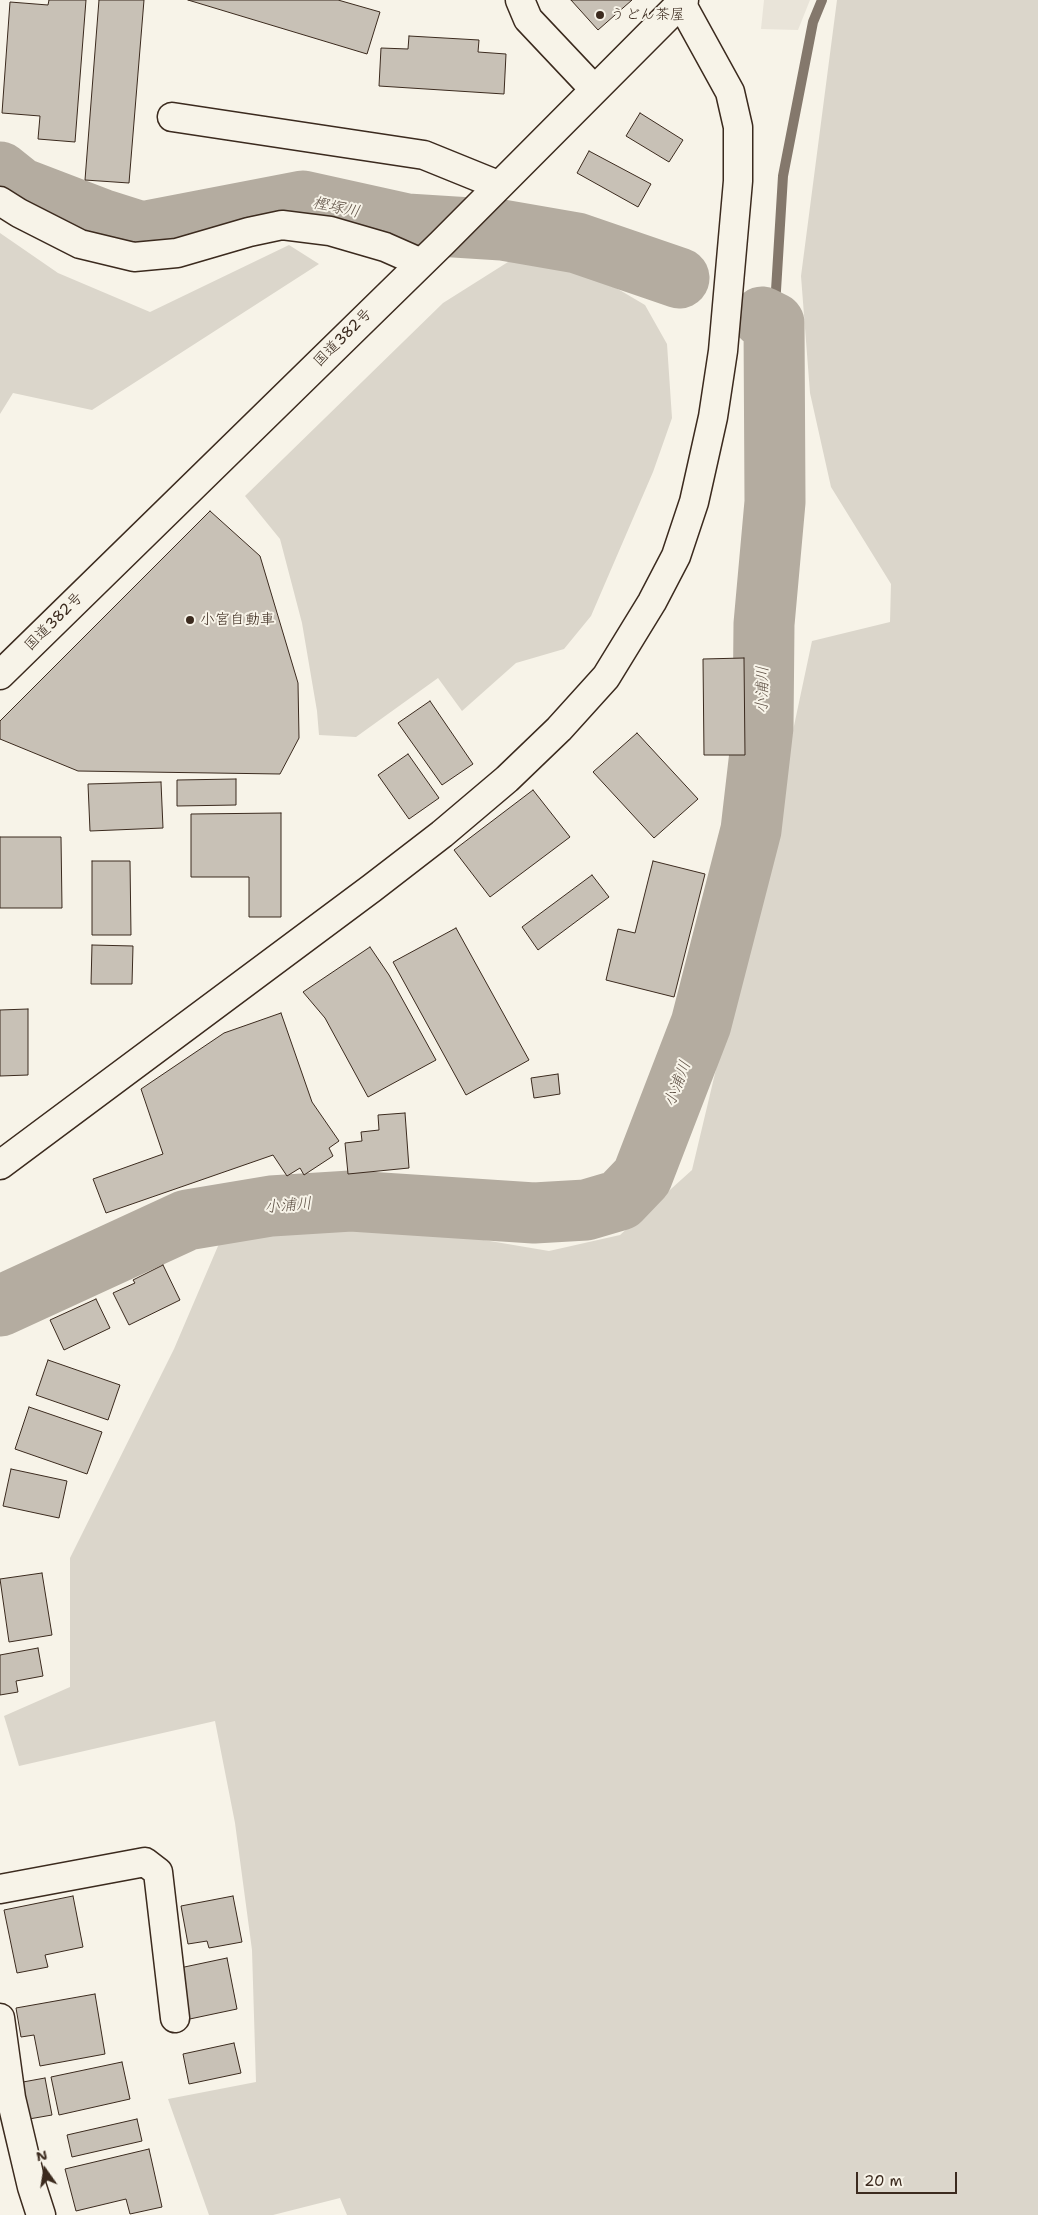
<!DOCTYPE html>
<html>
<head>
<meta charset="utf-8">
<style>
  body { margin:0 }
  #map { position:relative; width:1038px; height:2215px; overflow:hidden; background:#f7f3e8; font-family:"Shantell Sans",sans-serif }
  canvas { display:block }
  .north { position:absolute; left:20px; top:2145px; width:50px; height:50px; -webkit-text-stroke:4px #f7f3e8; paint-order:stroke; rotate:347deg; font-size:14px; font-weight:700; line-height:20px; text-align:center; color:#3b2a1e }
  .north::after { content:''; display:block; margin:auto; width:18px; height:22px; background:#3b2a1e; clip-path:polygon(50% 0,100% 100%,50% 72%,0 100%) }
  .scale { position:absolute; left:856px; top:2172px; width:101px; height:22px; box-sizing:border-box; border:2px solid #3b2a1e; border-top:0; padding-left:6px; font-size:15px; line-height:18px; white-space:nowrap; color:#3b2a1e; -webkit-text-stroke:4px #f7f3e8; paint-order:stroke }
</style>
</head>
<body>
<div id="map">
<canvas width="1038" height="2215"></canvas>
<div class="north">N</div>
<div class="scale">20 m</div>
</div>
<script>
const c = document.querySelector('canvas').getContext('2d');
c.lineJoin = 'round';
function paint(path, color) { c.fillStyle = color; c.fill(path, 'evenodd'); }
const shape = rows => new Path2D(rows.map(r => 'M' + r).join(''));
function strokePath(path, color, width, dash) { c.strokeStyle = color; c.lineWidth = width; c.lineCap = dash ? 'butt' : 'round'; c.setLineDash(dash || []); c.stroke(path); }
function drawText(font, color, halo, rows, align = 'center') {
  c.font = font + ' "Shantell Sans","Klee One",sans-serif'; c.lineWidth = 4; c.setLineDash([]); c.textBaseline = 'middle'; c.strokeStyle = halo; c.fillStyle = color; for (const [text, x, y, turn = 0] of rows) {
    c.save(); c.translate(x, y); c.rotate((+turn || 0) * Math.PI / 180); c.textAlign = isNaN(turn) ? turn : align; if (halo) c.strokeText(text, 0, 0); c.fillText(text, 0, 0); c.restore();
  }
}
paint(shape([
  [764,0,810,0,798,30,761,29]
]), '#e9e4d9');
paint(shape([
  [837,0,1038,0,1038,2215,347,2215,340,2198,273,2215,209,2215,168,2099,256,2082,252,1950,235,1823,215,1721,19,1766,4,1716,70,1687,70,1558,174,1349,221,1239,268,1228,389,1224,549,1251,620,1235,692,1170,763,872,812,641,890,622,891,584,831,487,810,393,801,276],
  [0,233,58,273,150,312,289,245,319,264,92,410,13,393,0,414],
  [508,262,572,262,645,305,667,344,672,418,653,472,591,616,564,649,516,663,462,711,438,678,356,737,319,735,317,711,302,623,280,539,245,496,443,303]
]), '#dbd6cb');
strokePath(shape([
  [774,323,783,176,813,22,822,0]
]), '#84786c', 10);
strokePath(shape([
  [0,172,20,188,101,219,142,232,303,201,407,224,502,230,577,243,679,278],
  [0,1306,187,1220,271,1206,351,1201,534,1213,586,1210,620,1200,642,1177,701,1024,751,830,763,727,764,624,775,502,774,323,762,317]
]), '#b4aca0', 61);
const building = shape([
  [49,0,86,0,75,142,38,139,40,116,2,113,10,2,48,5,49,0],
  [99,0,144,0,129,183,85,180,99,0],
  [188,0,338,0,380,12,367,54,188,0],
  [571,0,632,0,598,30,571,0],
  [409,36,479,40,478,52,506,54,504,94,379,86,381,48,408,49,409,36],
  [640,113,683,140,669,162,626,136,640,113],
  [589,151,651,184,638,207,577,173,589,151],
  [210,511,260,556,298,683,299,738,280,774,78,771,0,739,0,721,210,511],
  [744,658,745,755,704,755,703,659,744,658],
  [430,701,473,764,442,785,398,723,430,701],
  [637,733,698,799,654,838,593,772,637,733],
  [408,754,439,798,409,819,378,775,408,754],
  [236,779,236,805,177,806,177,780,236,779],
  [161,782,163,828,90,831,88,784,161,782],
  [533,790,570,837,490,897,454,850,533,790],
  [281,813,281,917,249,917,249,877,191,877,191,814,281,813],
  [0,837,61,837,62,908,0,908,0,837],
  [92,861,130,861,131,935,92,935,92,861],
  [653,861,705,874,674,997,606,980,618,929,635,933,653,861],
  [592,875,609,897,538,950,522,927,592,875],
  [456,928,529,1060,466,1095,393,962,456,928],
  [92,945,133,946,132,984,91,984,92,945],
  [370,947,389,975,436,1060,368,1097,325,1018,303,992,370,947],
  [28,1009,28,1075,0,1076,0,1010,28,1009],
  [281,1013,312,1102,339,1141,329,1148,333,1156,304,1175,300,1168,287,1176,273,1155,106,1213,93,1179,163,1154,141,1089,224,1033,281,1013],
  [558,1074,560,1094,534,1098,531,1078,558,1074],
  [405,1113,409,1168,348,1174,345,1143,362,1141,361,1132,379,1130,378,1115,405,1113],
  [163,1265,180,1300,129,1325,113,1293,135,1283,133,1280,163,1265],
  [96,1299,110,1328,64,1350,50,1320,96,1299],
  [48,1360,120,1385,108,1420,36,1395,48,1360],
  [29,1407,102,1432,87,1474,15,1449,29,1407],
  [11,1469,67,1481,59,1518,3,1506,11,1469],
  [42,1573,52,1635,9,1642,0,1579,42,1573],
  [38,1648,43,1676,16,1681,18,1692,0,1695,0,1655,38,1648],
  [73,1896,83,1947,45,1955,48,1967,17,1973,4,1910,73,1896],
  [233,1896,242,1942,209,1948,207,1941,188,1944,181,1906,233,1896],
  [227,1958,237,2009,185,2020,175,1969,227,1958],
  [95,1994,105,2054,40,2066,34,2035,21,2037,16,2008,95,1994],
  [234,2043,241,2073,189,2084,183,2054,234,2043],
  [122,2062,130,2099,59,2115,51,2077,122,2062],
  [45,2078,52,2115,29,2119,23,2082,45,2078],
  [137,2119,142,2141,72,2157,67,2135,137,2119],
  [149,2149,162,2207,130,2214,126,2199,76,2211,65,2169,149,2149]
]);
paint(building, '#c8c1b6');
strokePath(building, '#3b2a1e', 1);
const minor = shape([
  [520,0,528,19,594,89],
  [172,117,424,155,498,185],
  [0,201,19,213,80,244,134,257,177,253,249,232,282,225,330,231,385,247,419,262],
  [0,1165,372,888,442,834,507,779,559,729,606,677,652,602,676,556,694,502,713,417,723,351,738,181,738,127,730,92,681,3],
  [0,1889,145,1862,158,1872,175,2018],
  [0,2018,11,2098,32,2187,41,2215]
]);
const highway = shape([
  [0,675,442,243,684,0]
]);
strokePath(minor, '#3b2a1e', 31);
strokePath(highway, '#3b2a1e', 31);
strokePath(minor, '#f7f3e8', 28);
strokePath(highway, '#f7f3e8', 28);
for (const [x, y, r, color] of [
  [600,15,5,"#3b2a1e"],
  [190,620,5,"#3b2a1e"]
]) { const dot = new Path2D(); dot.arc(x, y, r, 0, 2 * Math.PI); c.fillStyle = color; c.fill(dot); strokePath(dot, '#f7f3e8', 2); }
drawText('15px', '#3b2a1e', '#f7f3e8', [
  ["うどん茶屋",610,15],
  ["小宮自動車",200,620]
], 'left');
drawText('15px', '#3b2a1e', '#f7f3e8', [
  ["国道382号",343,338,-45],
  ["国道382号",54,622,-45]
]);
drawText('italic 16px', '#5f5145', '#f7f3e8', [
  ["樫塚川",336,208,12],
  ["小浦川",763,690,-89],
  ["小浦川",678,1084,-69],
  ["小浦川",288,1206,-5]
]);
</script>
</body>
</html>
